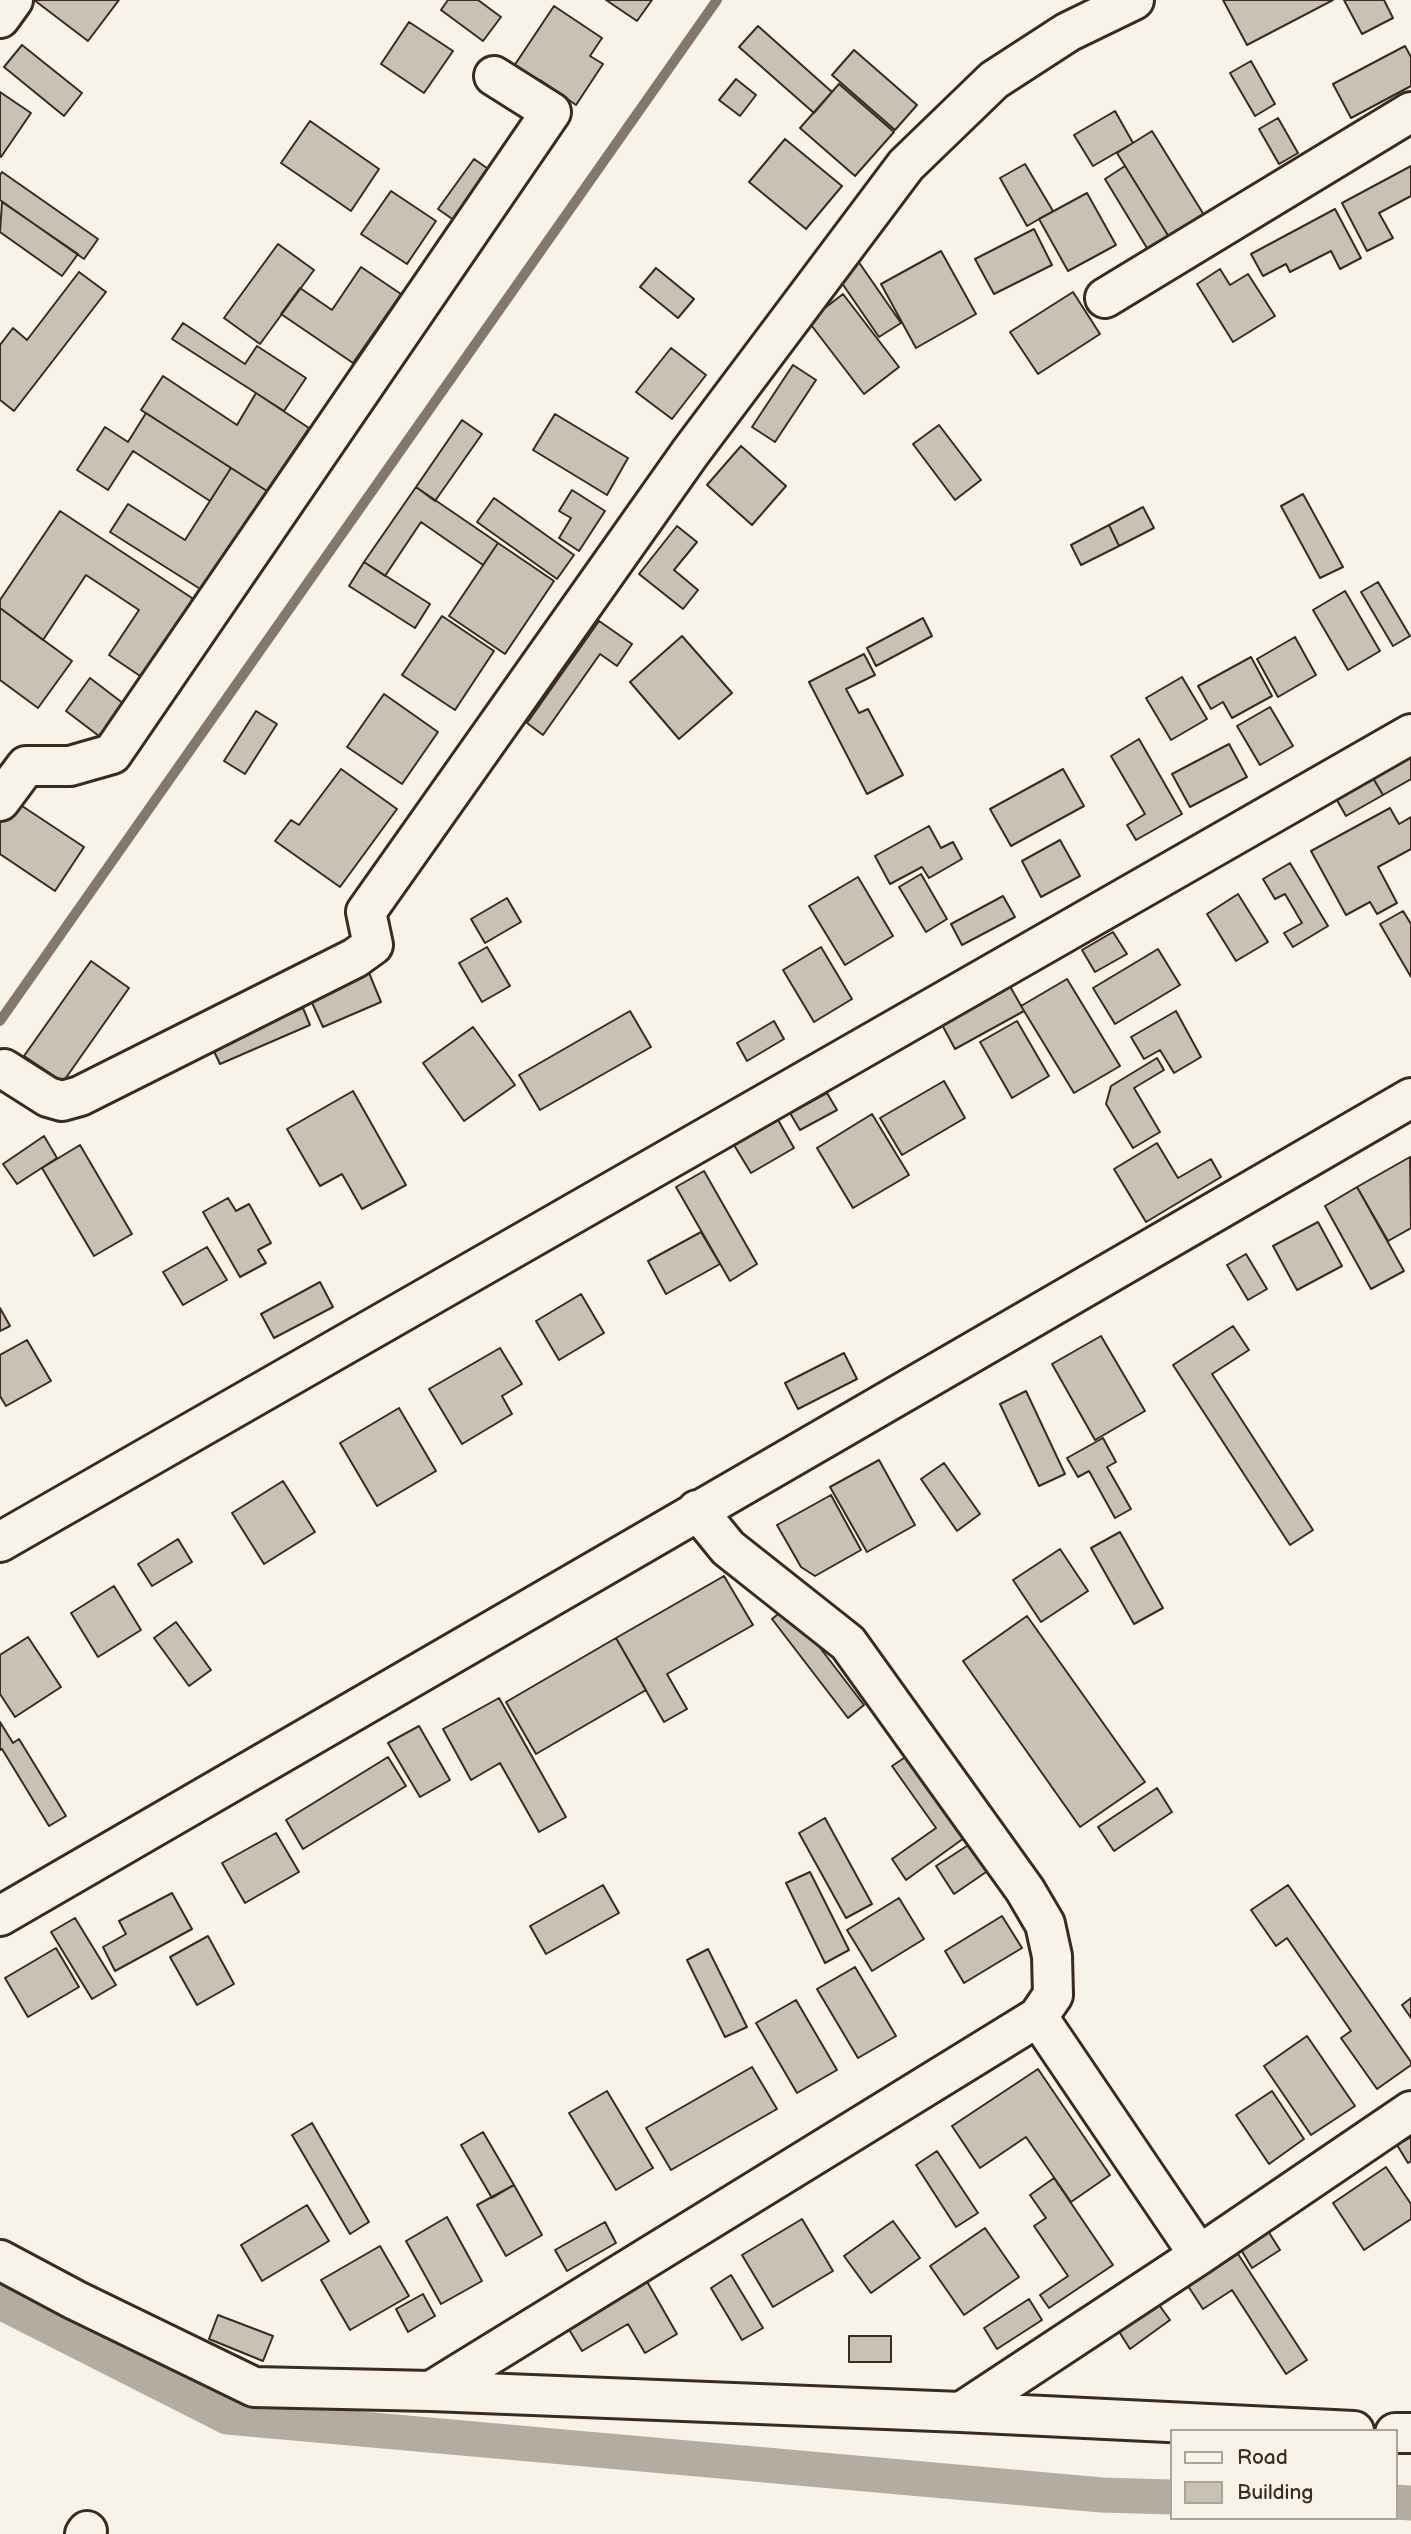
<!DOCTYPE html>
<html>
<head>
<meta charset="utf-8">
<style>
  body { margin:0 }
  #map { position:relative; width:1411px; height:2534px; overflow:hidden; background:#f7f3e8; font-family:"Balsamiq Sans",sans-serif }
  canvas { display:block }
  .legend { position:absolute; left:1170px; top:2429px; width:228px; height:91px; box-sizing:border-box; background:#f7f3e8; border:2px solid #aca397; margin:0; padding:9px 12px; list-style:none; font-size:21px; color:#3b2a1e }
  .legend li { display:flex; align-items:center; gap:14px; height:35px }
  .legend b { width:35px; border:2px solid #aca397 }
</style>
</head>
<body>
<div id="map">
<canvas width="1411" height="2534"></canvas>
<ul class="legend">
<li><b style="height:9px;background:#f7f3e8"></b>Road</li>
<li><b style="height:19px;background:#c8c1b6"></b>Building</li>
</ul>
</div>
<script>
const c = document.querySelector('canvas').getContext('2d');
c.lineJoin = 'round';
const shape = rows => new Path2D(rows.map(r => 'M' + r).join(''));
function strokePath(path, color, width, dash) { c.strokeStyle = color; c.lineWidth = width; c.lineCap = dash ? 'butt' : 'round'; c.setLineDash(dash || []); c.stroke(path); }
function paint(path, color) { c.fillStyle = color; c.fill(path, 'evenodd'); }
strokePath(shape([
  [0,1021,717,0]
]), '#84786c', 10);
strokePath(shape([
  [0,2302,227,2417,1102,2495,1171,2497],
  [1395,2502,1411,2503]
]), '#b4aca0', 35);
const building = shape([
  [34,0,119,0,88,41,34,0],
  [448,0,478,0,501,17,483,41,441,10,448,0],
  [606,0,652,0,637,21,606,0],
  [1223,0,1333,0,1247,45,1223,0],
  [1344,0,1384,0,1393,18,1362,34,1344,0],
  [554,6,602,38,590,56,603,64,576,105,540,80,533,92,508,75,554,6],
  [409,22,453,51,424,93,381,64,409,22],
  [758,26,832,92,814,113,739,47,758,26],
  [22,45,82,93,64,116,4,67,22,45],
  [1405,46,1411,57,1411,86,1351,118,1333,84,1405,46],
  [854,50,917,105,895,130,832,75,854,50],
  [1251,61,1275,104,1255,116,1230,73,1251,61],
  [736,79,756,95,740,116,719,100,736,79],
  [839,84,894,132,855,176,800,128,839,84],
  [0,92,31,113,1,157,0,156,0,92],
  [1115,111,1133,143,1093,166,1074,135,1115,111],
  [1278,118,1298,153,1279,164,1259,129,1278,118],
  [310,121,379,169,351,211,281,163,310,121],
  [1152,131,1209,223,1174,245,1117,153,1152,131],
  [785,139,842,186,806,229,749,182,785,139],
  [474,159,494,173,458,223,438,209,474,159],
  [1025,164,1053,211,1027,226,1000,178,1025,164],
  [1125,166,1174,245,1153,258,1105,179,1125,166],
  [1411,166,1411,196,1379,213,1393,238,1367,251,1342,203,1411,166],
  [2,172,98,239,84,259,0,200,0,175,2,172],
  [391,191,436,221,407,264,361,234,391,191],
  [1087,193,1116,245,1068,271,1039,219,1087,193],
  [2,202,78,254,62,276,0,232,2,202],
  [1335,209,1361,258,1340,269,1331,251,1290,272,1286,264,1263,276,1251,254,1335,209],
  [1034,229,1052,265,994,294,975,259,1034,229],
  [278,244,314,270,260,344,224,318,278,244],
  [941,251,976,314,916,348,881,284,941,251],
  [858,261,901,323,879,337,837,276,858,261],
  [361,267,401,294,353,363,281,314,300,288,332,310,361,267],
  [656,268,694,299,678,318,640,287,656,268],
  [1220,269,1230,285,1248,274,1275,316,1233,342,1197,284,1220,269],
  [79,272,106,292,14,411,0,400,0,345,13,328,27,340,79,272],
  [1073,292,1100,334,1038,374,1010,332,1073,292],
  [843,294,899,367,864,394,808,321,843,294],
  [183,323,245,364,257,346,306,378,284,411,172,339,183,323],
  [671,348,706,375,672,419,636,392,671,348],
  [793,365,816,380,775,442,752,427,793,365],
  [163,376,237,425,256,393,309,428,267,491,141,410,163,376],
  [146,413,231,468,210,501,133,451,108,490,77,470,105,427,128,442,146,413],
  [555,414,628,458,607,495,533,450,555,414],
  [462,420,482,434,435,501,416,487,462,420],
  [939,425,981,480,955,500,913,444,939,425],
  [741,446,786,486,752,525,707,485,741,446],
  [231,468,267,491,205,592,110,532,128,504,185,540,231,468],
  [416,487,498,543,483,565,421,522,385,576,364,562,416,487],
  [572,490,605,511,579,551,559,538,571,518,559,511,572,490],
  [1303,494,1343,567,1320,578,1281,506,1303,494],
  [494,498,574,555,557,579,477,522,494,498],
  [1143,507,1154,528,1119,546,1109,525,1143,507],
  [60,511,198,602,146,680,109,655,139,610,86,575,43,640,0,608,0,600,60,511],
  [1109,525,1119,546,1081,565,1071,545,1109,525],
  [677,526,697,542,674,570,698,590,683,609,639,574,677,526],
  [498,543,554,581,505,654,449,616,498,543],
  [364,562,430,604,415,628,349,586,364,562],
  [1378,582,1410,636,1393,646,1361,592,1378,582],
  [1345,591,1380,651,1348,670,1313,610,1345,591],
  [0,608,72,661,38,708,0,680,0,608],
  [442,616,494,651,455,710,402,675,442,616],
  [923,618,932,636,876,666,867,648,923,618],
  [599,621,632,644,617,666,600,654,543,735,527,723,599,621],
  [682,636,732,693,679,739,630,682,682,636],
  [1295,637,1316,675,1278,697,1257,659,1295,637],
  [864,654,875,675,846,689,859,713,868,709,903,775,867,794,809,682,864,654],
  [1251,657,1272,696,1232,718,1223,702,1211,709,1198,686,1251,657],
  [1182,677,1207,719,1171,740,1146,698,1182,677],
  [90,678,124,704,99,736,66,711,90,678],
  [384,694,438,732,402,784,347,747,384,694],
  [1270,707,1293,746,1260,765,1237,726,1270,707],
  [256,711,277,724,245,774,224,761,256,711],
  [1139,739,1182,814,1136,840,1127,825,1145,814,1111,756,1139,739],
  [1229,744,1247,777,1190,807,1172,774,1229,744],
  [1411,750,1411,779,1383,795,1370,773,1411,750],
  [341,769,397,809,340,887,275,841,291,820,299,825,341,769],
  [1063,769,1084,806,1011,846,990,809,1063,769],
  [1370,773,1383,795,1346,816,1334,795,1370,773],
  [13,800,84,847,55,891,0,854,0,818,13,800],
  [1390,808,1399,824,1411,817,1411,849,1378,867,1397,903,1377,914,1370,902,1346,915,1311,851,1390,808],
  [929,826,941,848,953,842,962,859,929,878,922,867,890,884,875,856,929,826],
  [1060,840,1080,876,1041,897,1022,861,1060,840],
  [1290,863,1328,926,1293,947,1284,933,1302,923,1285,894,1275,899,1263,879,1290,863],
  [921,874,947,919,926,932,899,887,921,874],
  [858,877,893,936,845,965,809,906,858,877],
  [1238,894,1268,942,1236,961,1207,914,1238,894],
  [1003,896,1015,917,962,945,951,924,1003,896],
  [507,898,521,922,485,943,471,919,507,898],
  [1403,911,1411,924,1411,977,1380,924,1403,911],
  [1113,932,1127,954,1095,972,1082,950,1113,932],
  [487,947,510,986,482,1002,459,963,487,947],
  [821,947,852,999,814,1022,783,970,821,947],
  [1158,949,1180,985,1115,1024,1093,988,1158,949],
  [91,961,129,988,63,1082,24,1056,91,961],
  [367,968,381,1002,323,1027,308,994,367,968],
  [1067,979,1120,1066,1074,1093,1021,1006,1067,979],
  [1007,981,1024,1011,955,1049,940,1021,1007,981],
  [303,1008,310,1025,220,1064,212,1047,303,1008],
  [630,1011,651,1047,540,1110,519,1075,630,1011],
  [1176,1011,1201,1057,1174,1073,1160,1050,1144,1059,1131,1037,1176,1011],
  [774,1021,784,1039,747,1061,737,1043,774,1021],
  [1017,1021,1049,1076,1012,1098,980,1042,1017,1021],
  [473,1027,515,1085,464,1121,423,1063,473,1027],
  [1157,1058,1164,1070,1134,1088,1160,1132,1133,1148,1106,1104,1111,1086,1157,1058],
  [944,1081,965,1118,902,1155,880,1118,944,1081],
  [353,1091,406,1185,362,1209,342,1174,320,1186,287,1129,353,1091],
  [827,1093,837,1110,800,1130,790,1113,827,1093],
  [872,1114,909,1175,853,1208,817,1148,872,1114],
  [778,1120,794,1148,751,1173,734,1145,778,1120],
  [44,1136,57,1158,17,1184,3,1164,44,1136],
  [1157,1143,1178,1178,1211,1159,1221,1177,1146,1222,1114,1169,1157,1143],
  [80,1145,132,1234,94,1256,42,1168,80,1145],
  [1410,1157,1411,1228,1388,1241,1357,1187,1410,1157],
  [704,1171,757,1264,730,1281,676,1187,704,1171],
  [1357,1187,1404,1271,1371,1289,1325,1206,1357,1187],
  [228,1198,236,1211,249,1204,271,1243,258,1250,266,1263,240,1277,203,1212,228,1198],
  [1318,1222,1342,1266,1297,1290,1273,1246,1318,1222],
  [701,1232,720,1264,666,1294,648,1261,701,1232],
  [207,1247,227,1280,183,1305,163,1272,207,1247],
  [1246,1254,1267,1289,1248,1300,1227,1265,1246,1254],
  [320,1282,333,1307,274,1338,261,1314,320,1282],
  [581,1294,604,1333,559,1360,536,1321,581,1294],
  [0,1308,10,1326,0,1331,0,1308],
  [1233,1326,1249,1350,1212,1374,1313,1530,1290,1545,1173,1365,1233,1326],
  [1101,1336,1145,1411,1095,1440,1052,1364,1101,1336],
  [27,1340,51,1381,6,1406,0,1396,0,1355,27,1340],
  [500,1348,522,1384,502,1396,512,1414,462,1444,429,1389,500,1348],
  [844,1353,857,1379,798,1409,785,1383,844,1353],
  [1026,1391,1065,1474,1039,1486,1000,1404,1026,1391],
  [399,1408,436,1471,377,1506,340,1443,399,1408],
  [1103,1438,1116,1462,1107,1467,1131,1509,1115,1518,1089,1471,1078,1477,1067,1458,1103,1438],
  [879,1460,915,1525,867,1552,830,1487,879,1460],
  [944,1463,980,1514,957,1531,921,1479,944,1463],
  [283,1481,315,1532,264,1564,232,1513,283,1481],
  [831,1495,861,1550,815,1576,801,1567,777,1525,831,1495],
  [1120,1532,1163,1608,1134,1624,1091,1548,1120,1532],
  [178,1539,192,1562,152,1586,138,1564,178,1539],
  [1060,1549,1088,1591,1041,1622,1013,1580,1060,1549],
  [724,1576,753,1625,667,1674,687,1709,664,1722,616,1638,724,1576],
  [114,1586,141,1630,98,1657,71,1613,114,1586],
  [788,1606,864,1705,848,1718,772,1619,788,1606],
  [1027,1616,1145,1782,1080,1827,963,1661,1027,1616],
  [176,1622,211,1670,189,1686,154,1638,176,1622],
  [28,1637,61,1687,15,1717,0,1694,0,1655,28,1637],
  [616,1638,646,1690,536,1754,506,1702,616,1638],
  [499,1698,566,1817,539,1832,500,1763,471,1780,443,1729,499,1698],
  [0,1722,13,1743,19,1739,66,1816,49,1826,2,1749,0,1750,0,1722],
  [419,1726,450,1780,420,1797,388,1743,419,1726],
  [913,1752,971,1833,906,1880,892,1859,936,1828,892,1766,913,1752],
  [388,1757,406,1786,303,1849,286,1820,388,1757],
  [1157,1788,1172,1812,1114,1851,1098,1827,1157,1788],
  [825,1818,872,1904,846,1918,799,1833,825,1818],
  [276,1833,299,1872,245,1903,222,1863,276,1833],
  [973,1842,992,1868,954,1894,936,1866,973,1842],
  [810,1872,849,1950,825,1963,786,1883,810,1872],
  [603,1885,619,1913,546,1954,530,1926,603,1885],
  [1288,1885,1411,2062,1411,2065,1377,2089,1341,2038,1351,2031,1287,1938,1276,1946,1251,1910,1288,1885],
  [172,1893,192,1929,115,1971,103,1947,126,1934,119,1921,172,1893],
  [899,1898,924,1939,872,1971,847,1930,899,1898],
  [1002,1916,1022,1948,964,1983,945,1951,1002,1916],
  [75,1918,116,1985,92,1999,51,1932,75,1918],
  [208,1936,234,1984,197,2005,170,1957,208,1936],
  [56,1948,79,1987,28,2017,5,1978,56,1948],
  [708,1949,747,2027,725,2037,687,1960,708,1949],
  [855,1967,896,2036,858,2058,817,1989,855,1967],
  [1411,1998,1411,2018,1402,2005,1411,1998],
  [796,2000,837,2070,797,2093,756,2023,796,2000],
  [1307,2036,1355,2106,1311,2135,1264,2066,1307,2036],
  [752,2067,777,2109,671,2170,646,2128,752,2067],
  [1038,2069,1110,2175,1071,2202,1026,2137,980,2168,952,2126,1038,2069],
  [607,2091,653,2168,616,2190,569,2113,607,2091],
  [1272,2091,1304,2139,1269,2164,1236,2115,1272,2091],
  [312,2123,369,2222,350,2234,292,2135,312,2123],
  [483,2132,514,2185,492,2198,461,2145,483,2132],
  [1411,2137,1411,2161,1408,2163,1397,2145,1411,2137],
  [937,2151,978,2213,956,2227,916,2165,937,2151],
  [1386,2167,1411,2204,1411,2219,1364,2250,1333,2203,1386,2167],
  [1054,2178,1113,2265,1049,2308,1040,2295,1068,2276,1034,2226,1046,2218,1030,2195,1054,2178],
  [514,2185,542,2235,506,2256,477,2205,514,2185],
  [307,2205,329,2241,262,2281,241,2245,307,2205],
  [447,2217,482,2281,441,2304,406,2241,447,2217],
  [802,2219,833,2271,773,2307,742,2255,802,2219],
  [893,2221,920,2258,871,2293,844,2256,893,2221],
  [605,2222,616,2243,567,2271,555,2250,605,2222],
  [985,2228,1019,2277,964,2315,930,2266,985,2228],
  [1268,2231,1280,2250,1252,2268,1240,2248,1268,2231],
  [380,2246,409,2296,350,2330,321,2280,380,2246],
  [1238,2254,1307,2360,1286,2374,1232,2290,1203,2309,1188,2286,1238,2254],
  [731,2275,763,2328,742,2340,711,2288,731,2275],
  [645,2278,677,2334,645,2353,628,2324,582,2351,565,2323,645,2278],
  [423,2294,435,2316,408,2332,396,2309,423,2294],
  [1029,2299,1042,2320,997,2349,984,2328,1029,2299],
  [1157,2302,1170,2320,1130,2349,1118,2330,1157,2302],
  [218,2315,273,2336,263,2361,209,2339,218,2315],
  [849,2336,891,2336,891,2362,849,2362,849,2336]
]);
paint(building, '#c8c1b6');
strokePath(building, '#3b2a1e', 2);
const minor = shape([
  [0,18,13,0],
  [1105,298,1411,112],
  [0,801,26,766,70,766,112,754,551,112,494,76],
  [4,1069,48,1097,62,1101,80,1096,355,958,373,945,366,912,690,453,906,165,994,80,1068,32,1134,0],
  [697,1510,728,1548,848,1643,1025,1890,1045,1924,1052,1956,1053,1995,1038,2017,1199,2255],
  [0,1542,1411,734],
  [0,1916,1411,1098],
  [0,2260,75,2300,254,2387,431,2391,961,2412,1354,2431],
  [431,2391,1038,2017],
  [961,2412,1199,2255,1411,2111],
  [1395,2433,1411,2433],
  [85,2534,87,2531]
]);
strokePath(minor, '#3b2a1e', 44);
strokePath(minor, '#f7f3e8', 38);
</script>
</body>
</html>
